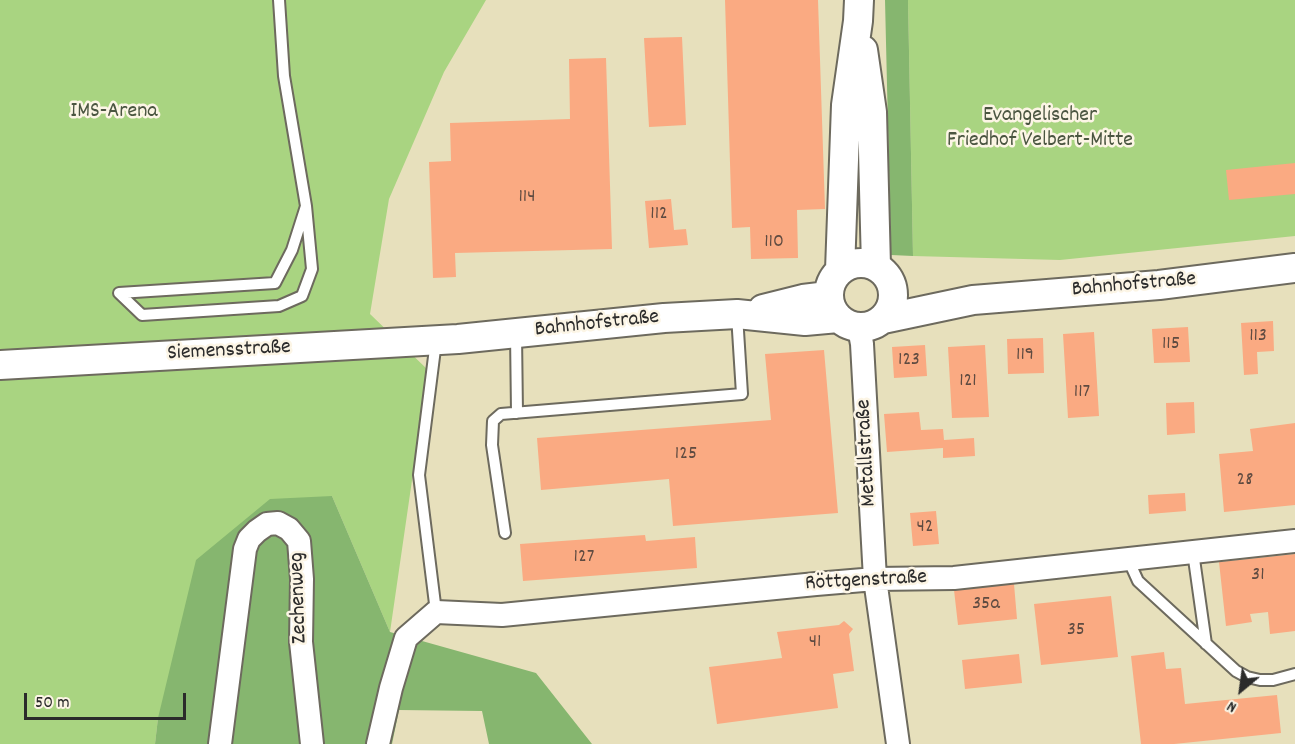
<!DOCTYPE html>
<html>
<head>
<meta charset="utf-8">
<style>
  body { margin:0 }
  #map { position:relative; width:1295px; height:744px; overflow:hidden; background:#e7e0bc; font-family:Dekko,sans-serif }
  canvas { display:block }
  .north { position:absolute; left:1211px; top:660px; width:60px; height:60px; -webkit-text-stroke:4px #fcf5e5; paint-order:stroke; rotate:209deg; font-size:16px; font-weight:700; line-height:24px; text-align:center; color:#2b2b2b }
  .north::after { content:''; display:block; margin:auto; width:21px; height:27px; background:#2b2b2b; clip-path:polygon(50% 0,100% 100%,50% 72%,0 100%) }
  .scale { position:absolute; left:24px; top:693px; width:162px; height:27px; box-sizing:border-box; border:3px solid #2b2b2b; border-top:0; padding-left:8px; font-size:18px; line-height:21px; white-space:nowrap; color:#2b2b2b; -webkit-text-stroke:4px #fcf5e5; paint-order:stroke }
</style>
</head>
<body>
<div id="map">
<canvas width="1295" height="744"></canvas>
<div class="north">N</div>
<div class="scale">50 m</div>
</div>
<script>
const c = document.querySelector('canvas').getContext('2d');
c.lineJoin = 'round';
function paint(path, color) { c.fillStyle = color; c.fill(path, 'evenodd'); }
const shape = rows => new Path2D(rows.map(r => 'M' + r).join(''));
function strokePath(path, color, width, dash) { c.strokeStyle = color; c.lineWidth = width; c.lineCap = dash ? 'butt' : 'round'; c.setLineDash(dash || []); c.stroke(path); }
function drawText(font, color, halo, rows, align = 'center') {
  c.font = font + ' Dekko,sans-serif'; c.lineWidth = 5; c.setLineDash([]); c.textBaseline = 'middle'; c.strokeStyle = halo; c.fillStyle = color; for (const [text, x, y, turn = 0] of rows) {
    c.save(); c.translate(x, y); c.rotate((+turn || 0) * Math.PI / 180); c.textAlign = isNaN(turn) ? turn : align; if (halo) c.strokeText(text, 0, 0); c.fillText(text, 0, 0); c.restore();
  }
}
paint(shape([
  [0,0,486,0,444,72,389,199,370,314,428,370,390,632,332,496,158,718,155,744,0,744],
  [908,0,1295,0,1295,236,1060,260,913,256]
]), '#a9d481');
paint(shape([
  [885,0,908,0,913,256,891,255],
  [332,496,390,632,536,673,592,744,489,744,482,711,399,710,392,744,155,744,158,718,196,560,270,499]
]), '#86b66f');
paint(shape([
  [725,0,818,0,825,209,797,210,798,258,751,259,750,227,732,228],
  [682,37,686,125,649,127,644,38],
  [606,58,612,249,455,253,456,277,433,278,429,162,451,161,450,123,570,119,569,59],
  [1295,163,1295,194,1229,200,1226,170],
  [671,199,674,230,686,229,688,245,649,248,645,201],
  [1273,321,1274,351,1257,352,1258,374,1244,375,1241,323],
  [1188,327,1190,362,1154,363,1152,329],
  [1094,332,1099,416,1068,418,1063,334],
  [1043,338,1044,373,1008,374,1007,339],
  [925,345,927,376,894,378,892,347],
  [985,345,989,417,952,418,948,347],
  [824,350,838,513,673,526,669,479,541,490,537,438,771,420,765,354],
  [1194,402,1195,433,1167,435,1166,403],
  [919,412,921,430,943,429,944,440,974,438,975,456,943,458,943,448,887,452,884,414],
  [1295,423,1295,505,1224,512,1219,454,1253,451,1250,429],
  [1185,493,1186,511,1149,514,1148,495],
  [936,511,939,544,913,546,910,513],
  [645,535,646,541,695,537,697,568,523,581,520,544],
  [1295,554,1295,631,1270,634,1268,612,1250,614,1252,622,1226,626,1219,562],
  [1014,584,1017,619,958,625,954,590],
  [1111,596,1118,657,1041,665,1034,604],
  [844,621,853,629,849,634,854,671,833,674,838,708,717,724,709,667,782,658,777,632,839,625],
  [1164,652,1166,669,1181,668,1185,704,1277,695,1281,733,1174,744,1141,744,1131,656],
  [1019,654,1022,683,965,689,962,660]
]), '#faaa82');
const service = shape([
  [279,0,284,76,306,206,312,269,302,296,279,306,142,315,119,293,275,283,292,250,306,206],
  [516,334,517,413],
  [436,341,419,475,436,612],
  [505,533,492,445,493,421,501,414,742,394,737,315],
  [1193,552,1206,644],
  [1128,559,1138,581,1236,671,1247,677,1260,680,1273,680,1295,674]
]);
const minor = shape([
  [859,328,862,344,875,579,898,744],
  [220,744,245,549,249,539,257,531,267,524,278,523,289,529,299,541,302,579,301,642,312,744],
  [378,744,391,688,406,638,436,612,502,615,816,584,875,579,954,578,1295,541]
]);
const tertiary = shape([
  [863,50,872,112,876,266],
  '829 295a32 32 0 1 1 64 0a32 32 0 1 1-64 0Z',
  [840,270,846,105,858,21,859,0],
  [763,309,803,299,828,296],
  [883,319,973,300,1159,285,1295,268],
  [0,365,458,339,664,318,737,314,805,321,838,318]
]);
strokePath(service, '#6d6a5e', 14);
strokePath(minor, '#6d6a5e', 26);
strokePath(tertiary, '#6d6a5e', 32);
strokePath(service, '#fff', 10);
strokePath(minor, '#fff', 22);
strokePath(tertiary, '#fff', 28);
drawText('20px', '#5f4b41', null, [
  ["114",527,198],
  ["112",659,215],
  ["110",774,243],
  ["113",1258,337],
  ["115",1171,345],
  ["119",1025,356],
  ["123",909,361],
  ["121",968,382],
  ["117",1082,393],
  ["125",686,455],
  ["28",1245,481],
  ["42",925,528],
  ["127",584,558],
  ["31",1258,576],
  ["35a",986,605],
  ["35",1076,631],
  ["41",815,643]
]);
drawText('22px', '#4a5540', '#fcf5e5', [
  ["IMS-Arena",114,113],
  ["Evangelischer",1040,117],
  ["Friedhof Velbert-Mitte",1040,142]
]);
drawText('22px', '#2b2b2b', '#fcf5e5', [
  ["Bahnhofstraße",1134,286,-5],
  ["Bahnhofstraße",597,325,-6],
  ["Siemensstraße",229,352,-3],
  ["Metallstraße",868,453,-93],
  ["Röttgenstraße",866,582,-3],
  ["Zechenweg",300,598,-92]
]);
</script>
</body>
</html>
